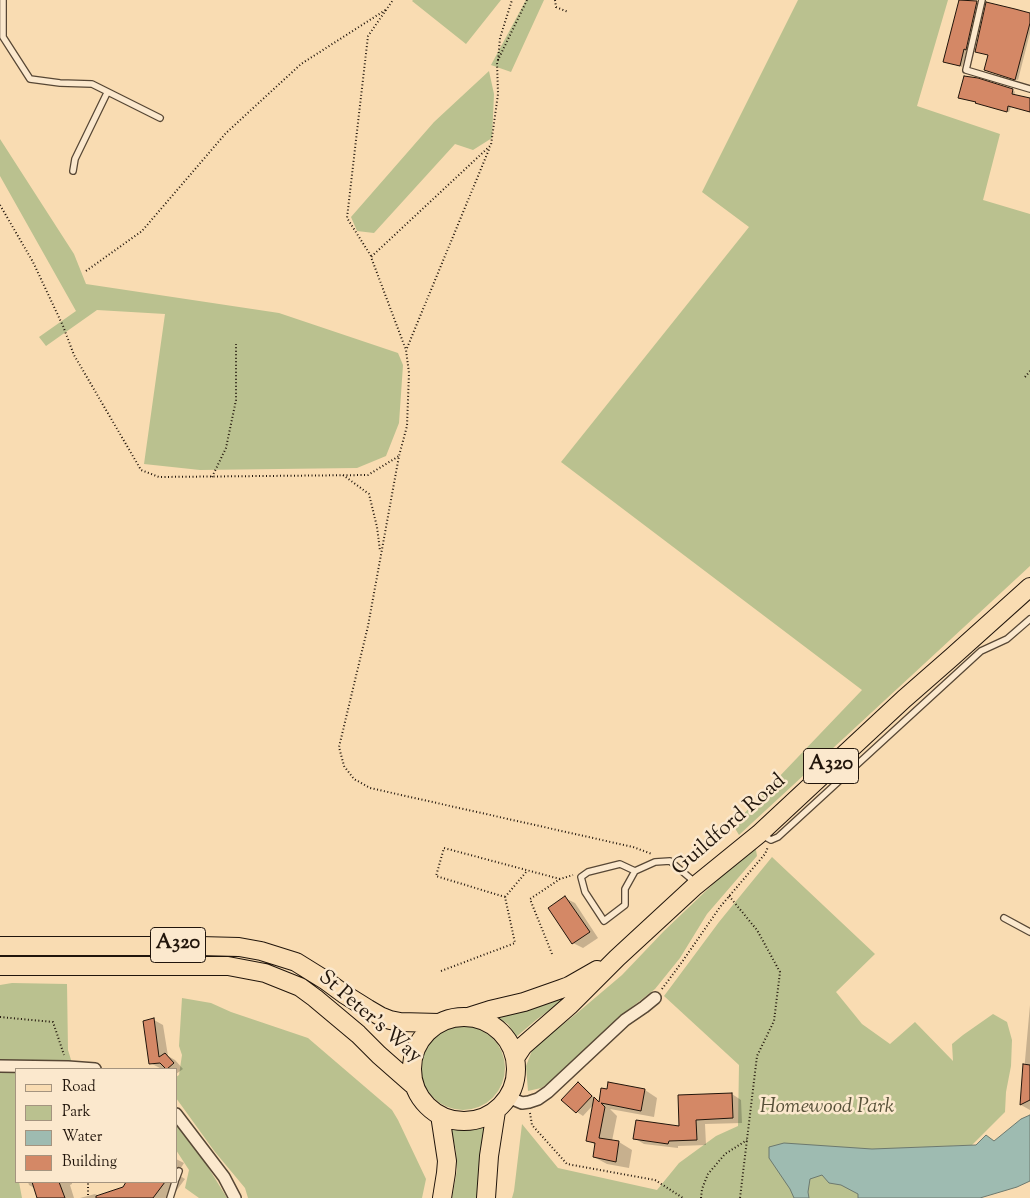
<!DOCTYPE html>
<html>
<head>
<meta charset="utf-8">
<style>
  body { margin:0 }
  #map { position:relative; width:1030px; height:1198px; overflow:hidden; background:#f9dcb2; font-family:"Sorts Mill Goudy",serif }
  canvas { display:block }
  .legend { position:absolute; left:15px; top:1068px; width:162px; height:115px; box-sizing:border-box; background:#fbe8cd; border:1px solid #a4947f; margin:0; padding:6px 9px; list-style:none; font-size:15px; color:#21150b }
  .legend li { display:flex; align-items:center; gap:10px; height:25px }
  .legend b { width:25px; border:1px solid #a4947f }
</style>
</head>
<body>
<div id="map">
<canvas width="1030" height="1198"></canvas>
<ul class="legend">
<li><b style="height:6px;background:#f9dcb2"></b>Road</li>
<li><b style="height:14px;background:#bac18f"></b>Park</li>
<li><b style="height:14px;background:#9ebbb1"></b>Water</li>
<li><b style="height:14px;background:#d48866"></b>Building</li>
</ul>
</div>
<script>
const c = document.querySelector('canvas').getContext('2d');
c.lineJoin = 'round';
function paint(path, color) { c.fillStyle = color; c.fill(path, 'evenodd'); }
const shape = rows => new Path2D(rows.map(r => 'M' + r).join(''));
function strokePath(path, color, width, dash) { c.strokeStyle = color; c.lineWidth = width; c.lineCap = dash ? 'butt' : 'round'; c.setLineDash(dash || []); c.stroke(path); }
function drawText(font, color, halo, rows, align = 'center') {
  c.font = font + ' "Sorts Mill Goudy",serif'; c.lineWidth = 5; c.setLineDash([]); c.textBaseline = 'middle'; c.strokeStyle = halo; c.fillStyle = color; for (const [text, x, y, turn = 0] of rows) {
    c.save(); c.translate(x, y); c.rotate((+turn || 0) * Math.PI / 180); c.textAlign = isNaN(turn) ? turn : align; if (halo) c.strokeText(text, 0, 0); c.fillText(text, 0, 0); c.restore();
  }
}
paint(shape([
  [413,0,501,0,466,44,412,1],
  [526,0,544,0,511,72,491,65],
  [798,0,948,0,917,106,1000,134,983,200,1030,214,1030,566,739,835,733,825,862,690,561,462,749,227,702,192],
  [489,71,494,94,492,138,473,150,455,144,374,233,357,231,351,217,434,122],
  [0,139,74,254,86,284,279,313,398,353,403,365,399,423,386,456,357,468,200,470,144,464,165,314,97,310,46,346,39,337,76,311,0,176],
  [755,844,757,856,707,914,680,958,655,989,619,1017,556,1078,541,1088,528,1091,526,1066,533,1048,576,1014,622,975,664,931],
  [772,857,875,954,836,992,862,1024,890,1044,915,1022,953,1061,952,1044,963,1035,993,1014,1007,1022,1012,1040,1011,1066,1006,1092,1005,1112,972,1145,907,1148,932,1198,512,1198,514,1191,522,1124,558,1168,657,1190,679,1163,716,1136,738,1126,739,1065,664,996,719,922],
  [12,983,67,984,68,1050,72,1063,16,1069,16,1182,19,1182,22,1198,0,1198,0,985],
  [564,993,570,995,536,1020,516,1037,508,1024,495,1016],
  [182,998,211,1003,231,1012,308,1038,392,1110,398,1120,426,1179,422,1198,248,1198,245,1188,215,1152,176,1098,176,1077,179,1075,182,1055,179,1046],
  '421 1068a42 42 0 1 1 84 0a42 42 0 1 1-84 0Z',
  [489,1121,478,1198,452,1198,457,1170,456,1151,450,1125,464,1126,482,1124],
  [176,1124,197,1149,227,1198,199,1198,185,1188,189,1170,176,1150]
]), '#bac18f');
const water = shape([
  [1030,1115,1030,1181,1017,1187,980,1198,858,1198,858,1194,841,1185,829,1183,822,1175,810,1179,808,1192,809,1198,794,1198,790,1189,769,1158,769,1147,784,1143,872,1149,976,1145,986,1135,994,1141,1021,1119,1030,1115]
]);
paint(water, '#9ebbb1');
strokePath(water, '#6c796f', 1);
paint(shape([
  [960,0,968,0,979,4,968,50,967,50,962,67,944,61],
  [1030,15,1030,33,1018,80,985,70,989,55,976,51],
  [1013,90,1015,92,1014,96,1030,100,1030,112,1011,107,1009,112,960,98],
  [565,898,575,903,598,938,583,948,573,943],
  [1030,1005,1030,1110,1021,1105],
  [154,1020,163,1025,168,1056,175,1060,183,1069,176,1074,176,1069,160,1068,150,1063],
  [578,1084,584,1087,597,1100,600,1102,645,1090,657,1098,654,1117,610,1109,617,1116,612,1141,619,1142,632,1150,629,1168,607,1164,594,1157,596,1145,587,1140,594,1104,583,1116,577,1112],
  [732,1094,741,1100,742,1123,705,1124,706,1145,678,1146,678,1148,644,1144,634,1138,681,1127],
  [176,1159,184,1163,177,1174,185,1179,171,1198,80,1198,95,1194,99,1196,124,1189,128,1182,176,1182],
  [28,1182,72,1182,72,1184,70,1185,74,1198,39,1198,36,1189,29,1185]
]), '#0003');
const building = shape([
  [959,0,977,1,966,50,964,49,960,66,943,62,959,0],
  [986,2,1015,9,1030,13,1030,23,1015,80,984,70,988,55,975,52,986,2],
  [964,76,978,78,1013,89,1012,94,1030,98,1030,112,1008,106,1007,112,975,103,976,102,958,98,964,76],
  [565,896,590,932,572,944,548,908,565,896],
  [154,1018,159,1057,165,1053,174,1063,167,1069,166,1069,160,1063,149,1064,143,1021,154,1018],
  [1023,1064,1030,1065,1030,1100,1020,1105,1023,1064],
  [578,1082,592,1096,576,1113,561,1100,578,1082],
  [608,1082,645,1089,641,1111,601,1103,605,1107,599,1138,619,1141,616,1162,593,1157,595,1143,586,1141,594,1097,599,1102,601,1088,607,1089,608,1082],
  [732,1093,733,1118,696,1120,697,1140,669,1141,668,1144,633,1139,636,1120,679,1126,678,1095,732,1093],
  [32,1182,59,1182,65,1198,37,1198,32,1182],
  [126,1182,165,1182,153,1198,96,1198,96,1196,123,1187,126,1182]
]);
paint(building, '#d48866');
strokePath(building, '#21150b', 1);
const service = shape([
  [3,0,3,37,30,79,60,83,92,84,160,118],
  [982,0,966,70,1030,89],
  [73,171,75,159,107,93],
  [762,835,771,840,778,837,981,651,1007,639,1030,619],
  [635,871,620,864,588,872,581,877,585,892,604,921,625,905,625,889,635,871,655,862,670,861,690,878,694,884],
  [1004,918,1030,932],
  [176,1179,179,1171],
  [170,1198,175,1182]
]);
const minor = shape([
  [0,1066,68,1067,95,1069],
  [508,1097,522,1103,529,1102,538,1099,548,1092,625,1020,644,1007,655,998],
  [176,1114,224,1177,235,1198]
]);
const primary = shape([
  [0,946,200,946,239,947,261,951,296,962,325,980,344,994,368,1009,380,1016,390,1020,400,1022,439,1023],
  [0,966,228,966,265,973,300,987,315,998,358,1034,379,1055,412,1084],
  '412 1069a52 52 0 1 1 104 0a52 52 0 1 1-104 0Z',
  [468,1017,490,1010,524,1002,561,989,569,986,597,970],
  [515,1058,523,1046,570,1005,617,958,695,886,759,834,904,699,952,657,1030,587],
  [440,1115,447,1161,446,1173,442,1198],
  [486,1198,489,1156,496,1111]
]);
strokePath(service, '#574735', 8);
strokePath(minor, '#574735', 14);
strokePath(primary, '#21150b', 20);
strokePath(shape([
  [527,0,497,62,498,94,491,145,371,257,406,350,409,373,407,426,399,456,368,626,339,747,344,766,354,779,370,788,633,847,652,854],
  [555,0,556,7,568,12],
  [498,60,500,38,512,0],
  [0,205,33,262,63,326,74,355,141,470,159,477,368,475,399,456],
  [371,256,347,218,368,36,393,0],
  [86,271,142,231,226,133,301,64,387,9],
  [407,348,490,147],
  [1025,377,1030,371],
  [343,475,369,494,377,527,380,551],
  [212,477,226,448,236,400,236,344],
  [729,896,757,930,780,972,774,1021,757,1056,740,1198],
  [505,897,527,871],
  [552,954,530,899,560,879,573,875],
  [441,971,515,943,505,897,436,876,444,848,560,879],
  [662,989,682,962,720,907,765,854,768,847],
  [0,1017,53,1022,64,1055],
  [530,1113,532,1125,567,1164,655,1180,683,1198],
  [88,1195,88,1182],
  [701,1198,702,1189,708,1174,725,1154,747,1140]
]), '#21150b', 2, [1, 2.5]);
strokePath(service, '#fbe8cd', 5.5);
strokePath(minor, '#fbe8cd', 11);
strokePath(primary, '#f9dcb2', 18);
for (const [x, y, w] of [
  [831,766,55],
  [178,945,55]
]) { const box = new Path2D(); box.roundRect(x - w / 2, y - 17.5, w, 35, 4); c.fillStyle = '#fbe8cd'; c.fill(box); strokePath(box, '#21150b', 1); }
drawText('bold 20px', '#21150b', null, [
  ["A320",831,766],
  ["A320",178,945]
]);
drawText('21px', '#21150b', '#fbe8cd', [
  ["Guildford Road",730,826,-41],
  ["St Peter's Way",369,1018,41]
]);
drawText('italic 21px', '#575139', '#fbe8cd', [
  ["Homewood Park",827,1108]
]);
</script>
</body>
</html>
